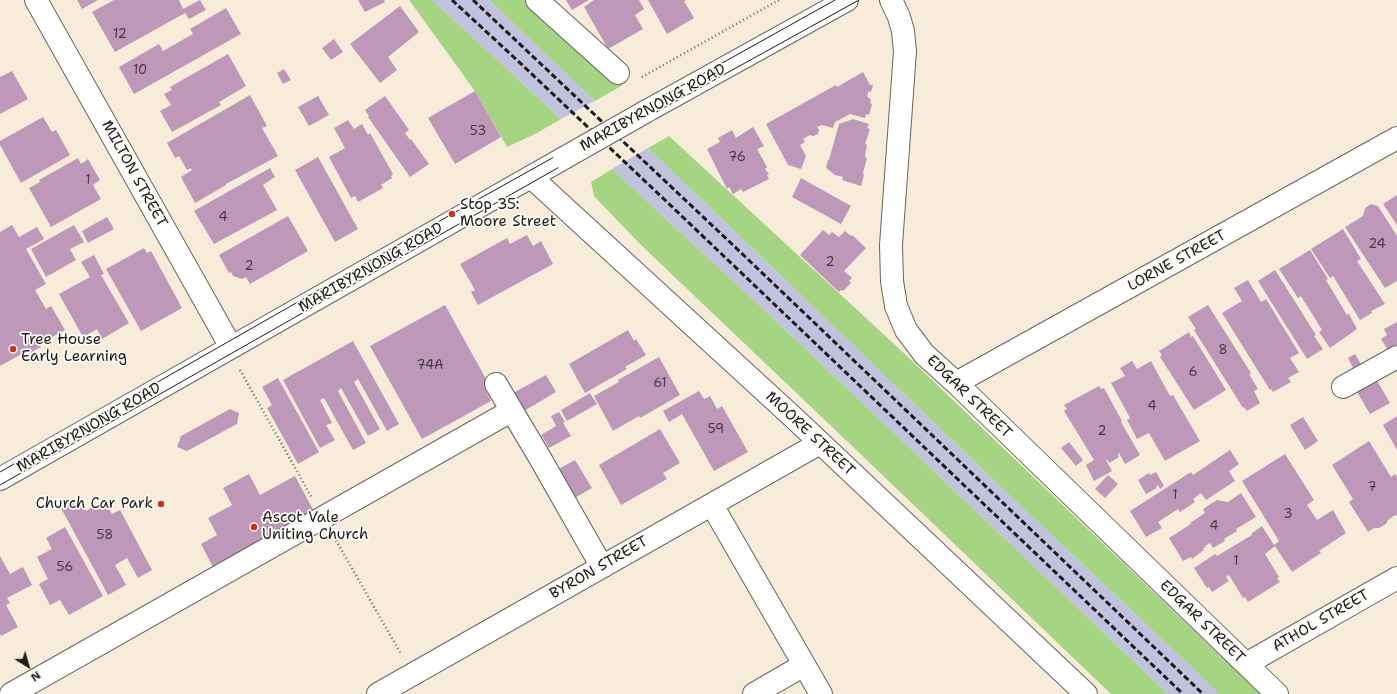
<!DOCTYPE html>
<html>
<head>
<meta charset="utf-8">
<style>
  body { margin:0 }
  #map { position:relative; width:1397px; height:694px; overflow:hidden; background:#f6ecd9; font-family:"Shantell Sans",sans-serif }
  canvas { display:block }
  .north { position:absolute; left:8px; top:646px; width:40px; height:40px; -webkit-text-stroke:3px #fdfcf7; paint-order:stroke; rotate:143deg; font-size:11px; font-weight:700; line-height:16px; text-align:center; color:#1c1c1c }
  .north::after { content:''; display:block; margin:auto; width:14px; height:18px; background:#1c1c1c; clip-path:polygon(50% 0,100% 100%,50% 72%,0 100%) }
</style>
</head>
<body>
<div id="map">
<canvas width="1397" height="694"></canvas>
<div class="north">N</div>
</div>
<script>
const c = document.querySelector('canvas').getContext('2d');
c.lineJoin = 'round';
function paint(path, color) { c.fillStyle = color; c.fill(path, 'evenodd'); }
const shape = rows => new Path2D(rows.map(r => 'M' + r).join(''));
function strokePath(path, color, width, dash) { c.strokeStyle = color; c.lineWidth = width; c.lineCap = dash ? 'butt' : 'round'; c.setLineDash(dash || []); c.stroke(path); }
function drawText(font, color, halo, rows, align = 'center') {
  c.font = font + ' "Shantell Sans",sans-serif'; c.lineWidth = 3.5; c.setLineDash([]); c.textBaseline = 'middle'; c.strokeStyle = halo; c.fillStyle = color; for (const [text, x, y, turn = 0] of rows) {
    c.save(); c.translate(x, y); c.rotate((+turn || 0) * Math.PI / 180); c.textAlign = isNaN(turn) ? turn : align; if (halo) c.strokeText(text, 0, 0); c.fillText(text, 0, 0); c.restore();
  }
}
paint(shape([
  [432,0,489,0,595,101,561,119],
  [648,148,1001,487,1220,694,1168,694,776,321,612,169]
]), '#c1c2dd');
paint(shape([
  [409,0,432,0,561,119,537,133,507,147,475,91],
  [489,0,528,0,623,85,595,101],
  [669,136,907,356,1260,694,1220,694,1001,487,648,148],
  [612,169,776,321,1168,694,1111,694,850,444,641,245,594,196,591,182]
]), '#a5d482');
paint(shape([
  [77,0,98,0,82,9],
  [114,0,179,0,183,9,200,0,206,10,189,19,185,13,115,52,92,12],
  [358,0,384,0,385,2,365,12],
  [566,0,589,0,572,10],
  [594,0,639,0,644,9,635,15,643,29,608,49,584,7],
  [648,0,686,0,684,1,694,18,667,34],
  [400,6,419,32,388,57,397,70,380,83,350,44],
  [226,8,241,34,134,94,119,67,159,44,163,51,193,34,190,29],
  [334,39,343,52,331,60,322,48],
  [228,54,246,86,219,102,221,105,172,132,160,111,171,105,164,94,172,90,170,87],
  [284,69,291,80,283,84,277,73],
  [12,71,28,99,0,114,0,77],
  [863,72,870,85,873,85,871,92,869,91,867,96,871,100,870,103,872,104,869,115,866,114,865,118,850,114,835,122,833,128,822,125,817,127,819,130,818,134,813,136,810,135,803,139,805,142,800,145,806,156,801,169,788,165,766,124,836,85,837,87],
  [475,91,501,137,455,164,428,118],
  [250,95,267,126,262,128,278,156,226,184,226,185,195,203,181,177,192,170,191,168,187,170,179,156,175,158,167,143],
  [318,96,329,115,309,126,298,107],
  [385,96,409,130,405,133,410,140,411,139,429,164,410,177,368,117,369,116,365,110],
  [43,117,52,132,56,130,70,155,21,183,0,145,0,141],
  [853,119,869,124,867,128,870,129,865,144,867,145,865,155,865,157,867,158,863,173,864,175,861,186,842,180,843,177,835,175,826,168,828,160,829,160,839,124],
  [348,120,354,129,362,124,368,135,370,133,393,174,391,176,392,178,381,185,383,188,358,202,355,196,351,198,329,157,345,148,334,128],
  [753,127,764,146,757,149,767,167,765,169,769,174,767,175,769,179,743,192,741,189,733,194,729,187,727,189,707,149,720,142,718,138,732,130,736,138],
  [318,157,358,229,335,242,295,170],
  [78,158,81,164,88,159,100,180,93,185,101,199,51,227,29,188,40,182,39,180],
  [270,168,275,177,263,185,277,210,214,244,194,211],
  [801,178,851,206,841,224,792,197],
  [1397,195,1397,225,1383,204],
  [1371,204,1378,206,1397,236,1397,281,1385,288,1345,227,1363,216,1365,208],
  [288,216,308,251,250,284,246,277,242,279,233,276,231,272,229,273,219,255],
  [107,217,114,229,88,243,82,231],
  [12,225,19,237,37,227,44,239,26,249,46,284,35,290,46,309,51,306,65,330,39,344,41,347,28,354,27,351,0,366,0,232],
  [74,225,84,242,70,249,76,260,46,277,31,249],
  [1343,229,1361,259,1357,261,1385,304,1371,311,1372,313,1360,320,1333,276,1330,278,1311,249],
  [823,230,829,235,832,232,839,237,845,231,851,236,852,235,866,248,844,271,852,278,849,281,851,283,843,291,841,290,839,292,800,255],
  [527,235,533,246,541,241,553,264,478,305,471,292,475,290,460,264,507,238,510,244],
  [144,248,147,253,151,251,182,308,141,331,106,269],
  [1310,250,1328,279,1326,280,1347,315,1349,314,1357,329,1330,348,1319,332,1322,330,1301,296,1298,298,1279,269],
  [94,255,104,274,101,275,129,323,102,339,97,329,83,337,59,294,90,277,81,262],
  [1275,270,1316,335,1314,336,1323,349,1307,359,1258,281],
  [1248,280,1261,302,1266,299,1299,353,1290,358,1299,372,1288,378,1291,382,1273,392,1271,389,1270,390,1222,313,1242,301,1234,288],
  [445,305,490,386,485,389,491,401,422,439,370,346],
  [1208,305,1251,373,1249,374,1258,389,1254,391,1260,403,1247,411,1244,407,1243,408,1194,330,1196,329,1188,317],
  [1397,322,1397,348,1389,352,1381,339,1387,335,1384,329],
  [628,330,634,341,636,339,646,355,625,367,627,369,585,393,569,364],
  [1189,332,1191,337,1193,336,1226,390,1194,410,1160,357,1162,355,1159,351],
  [353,341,399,424,387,431,358,379,354,382,380,429,368,436,341,388,338,391,366,443,353,450,324,398,320,400,332,423,326,425,335,440,320,448,283,380],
  [1355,354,1363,368,1355,372,1348,358],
  [659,357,680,395,640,418,639,416,613,431,594,396,619,382,618,380],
  [1132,361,1137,369,1151,361,1170,396,1173,395,1200,441,1165,461,1149,433,1137,439,1127,420,1130,418,1111,383,1125,376,1120,368],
  [546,375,556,392,524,411,513,393],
  [278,378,319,452,298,464,267,408,272,405,262,387],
  [1376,379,1390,403,1370,414,1356,390],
  [1099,386,1101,389,1104,388,1122,421,1121,422,1140,455,1125,464,1119,453,1118,454,1119,457,1109,463,1107,459,1106,460,1112,471,1094,481,1086,465,1094,460,1064,411,1067,409,1064,405],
  [699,391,704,399,710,396,717,409,722,406,748,452,714,471,682,414,669,422,663,411],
  [590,393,597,404,567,421,561,410],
  [230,409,239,413,237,424,187,451,177,447,181,436],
  [559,412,565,422,563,423,571,436,549,448,541,435,556,426,551,416],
  [1397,416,1397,450,1383,425],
  [1303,417,1318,441,1305,450,1290,425],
  [660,429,680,463,663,473,667,479,621,505,599,465],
  [1369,441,1391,477,1395,474,1397,477,1397,516,1395,515,1388,520,1386,524,1379,528,1374,528,1368,532,1349,502,1353,499,1332,465],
  [1069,442,1083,460,1076,466,1061,448],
  [1230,450,1239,464,1229,471,1235,481,1206,500,1201,493,1193,499,1195,502,1180,512,1178,509,1158,522,1162,528,1146,537,1130,511,1191,472,1193,475],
  [1285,454,1314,500,1307,505,1317,520,1333,510,1346,533,1319,551,1321,553,1292,572,1275,546,1265,554,1279,577,1277,578,1280,582,1248,602,1245,597,1243,598,1229,575,1226,577,1229,581,1212,592,1209,587,1207,588,1194,568,1215,554,1217,556,1252,535,1251,534,1262,526,1274,545,1279,541,1242,481],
  [575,460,592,488,573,499,557,470],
  [1156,472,1164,486,1160,489,1158,485,1156,487,1157,488,1146,494,1138,480,1149,473,1150,475],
  [249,474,260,495,295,476,316,515,215,571,201,544,217,535,208,518,232,505,223,488],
  [1108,475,1118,484,1105,498,1095,489],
  [1241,493,1256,517,1236,529,1237,531,1224,539,1225,541,1213,548,1210,543,1205,546,1206,547,1203,548,1204,550,1192,559,1191,557,1183,561,1169,538,1191,524,1190,523,1205,513,1203,509,1217,500,1228,502],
  [79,498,86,511,104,500,112,514,120,510,152,570,138,578,127,558,115,565,126,585,108,595,61,508],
  [65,527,103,596,69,615,60,600,50,605,39,584,48,579,37,557,52,549,46,538],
  [0,556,10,574,23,567,32,585,7,598,10,603,6,605,18,627,1,636,0,634]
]), '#bd98b9');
const minor = shape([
  [36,0,231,347],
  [537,0,618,73],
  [891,0,899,17,903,31,905,51,891,245,892,281,896,306,906,330,924,354,956,383,1277,694],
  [531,177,794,418,1086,694],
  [956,383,1397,138],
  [496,384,540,458,602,567],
  [1343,387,1397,357],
  [712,505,821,694],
  [1246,664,1397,578],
  [11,694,511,411],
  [378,694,820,443],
  [754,694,804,665]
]);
const major = shape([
  [645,112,847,0],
  [0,479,564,158]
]);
strokePath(minor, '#68655e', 24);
strokePath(major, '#68655e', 24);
strokePath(shape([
  [642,77,779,0],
  [240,370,312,498],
  [334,537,401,654]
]), '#68655e', 2.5, [1, 3]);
strokePath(minor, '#fff', 22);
strokePath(major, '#fff', 22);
strokePath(shape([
  [0,472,452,214,835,0],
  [0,485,649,116,859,0]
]), '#1c1c1c', 1);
strokePath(shape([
  [452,0,518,61,666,201,1183,694],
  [473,0,734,246,1203,694]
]), '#1c1c1c', 3, [6, 3]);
const majorBridge = shape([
  [564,158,645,112]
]);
strokePath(majorBridge, '#68655e', 24, []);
strokePath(majorBridge, '#fff', 22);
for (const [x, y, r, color] of [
  [452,214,4,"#c8321e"],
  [13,349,4,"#c8321e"],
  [161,504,4,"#c8321e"],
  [254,527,4,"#c8321e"]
]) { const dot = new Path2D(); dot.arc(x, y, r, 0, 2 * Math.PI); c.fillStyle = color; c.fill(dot); strokePath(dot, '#fdfcf7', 1.5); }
drawText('13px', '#443b43', null, [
  ["12",120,35],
  ["10",140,71],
  ["53",478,132],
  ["76",737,158],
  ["1",88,181],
  ["4",223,218],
  ["24",1377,245],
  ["2",830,263],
  ["2",249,267],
  ["8",1223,351],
  ["74A",430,366],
  ["6",1193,373],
  ["61",660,384],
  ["4",1152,407],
  ["59",716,430],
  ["2",1102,432],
  ["7",1372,488],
  ["1",1175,496],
  ["3",1288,515],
  ["4",1214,527],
  ["58",105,536],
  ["1",1236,562],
  ["56",65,568]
]);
drawText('15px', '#1c1c1c', '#fdfcf7', [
  ["MARIBYRNONG ROAD",653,108,-29],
  ["MILTON STREET",134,174,61],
  ["LORNE STREET",1177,261,-29],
  ["MARIBYRNONG ROAD",371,268,-30],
  ["EDGAR STREET",969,397,44],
  ["MARIBYRNONG ROAD",89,428,-30],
  ["MOORE STREET",810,434,43],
  ["BYRON STREET",599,568,-30],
  ["ATHOL STREET",1321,621,-30],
  ["EDGAR STREET",1202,622,44]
]);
drawText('15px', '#1c1c1c', '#fdfcf7', [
  ["Stop 35:",460,205],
  ["Moore Street",460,222],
  ["Tree House",21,340],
  ["Early Learning",21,357],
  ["Church Car Park",153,504,"right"],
  ["Ascot Vale",262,518],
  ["Uniting Church",262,535]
], 'left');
</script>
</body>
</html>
